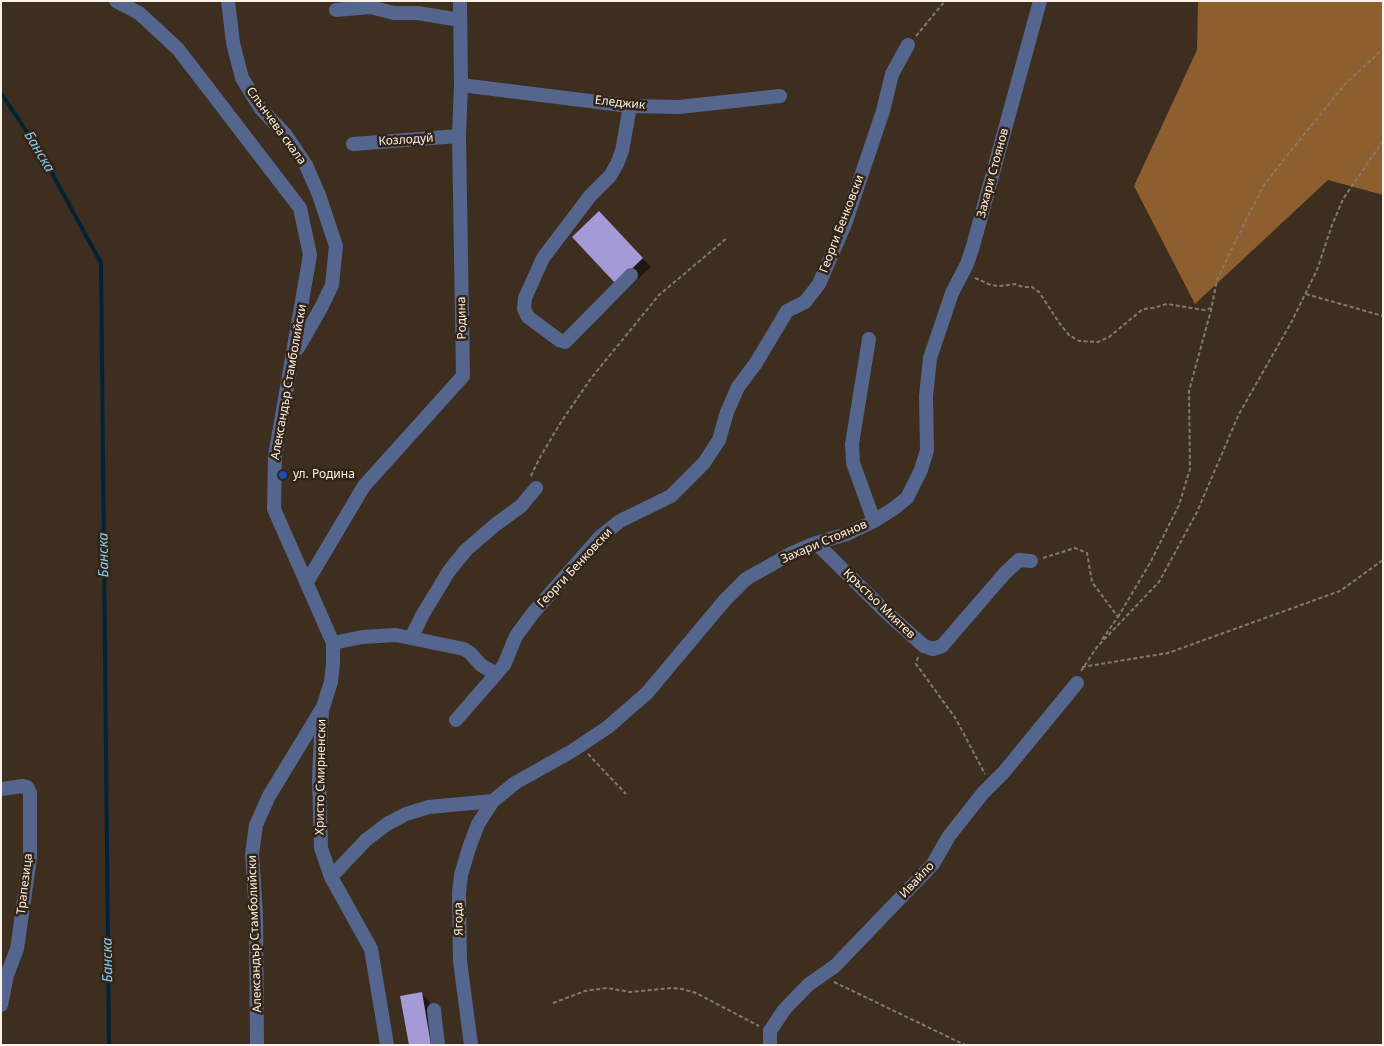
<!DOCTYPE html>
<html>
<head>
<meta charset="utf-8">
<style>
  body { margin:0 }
  #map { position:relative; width:1384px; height:1046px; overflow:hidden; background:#3d2e1f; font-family:"Noto Sans",sans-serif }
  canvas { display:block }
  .frame { position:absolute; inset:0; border:2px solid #fbf1e7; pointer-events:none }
</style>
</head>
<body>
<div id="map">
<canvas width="1384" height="1046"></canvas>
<div class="frame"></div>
</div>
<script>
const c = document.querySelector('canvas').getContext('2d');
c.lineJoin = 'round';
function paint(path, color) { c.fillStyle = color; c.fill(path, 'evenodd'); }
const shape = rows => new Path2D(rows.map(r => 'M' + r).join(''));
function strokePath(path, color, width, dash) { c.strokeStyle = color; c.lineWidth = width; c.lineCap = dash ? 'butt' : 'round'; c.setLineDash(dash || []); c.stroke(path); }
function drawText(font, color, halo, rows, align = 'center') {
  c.font = font + ' "Noto Sans",sans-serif'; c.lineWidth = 5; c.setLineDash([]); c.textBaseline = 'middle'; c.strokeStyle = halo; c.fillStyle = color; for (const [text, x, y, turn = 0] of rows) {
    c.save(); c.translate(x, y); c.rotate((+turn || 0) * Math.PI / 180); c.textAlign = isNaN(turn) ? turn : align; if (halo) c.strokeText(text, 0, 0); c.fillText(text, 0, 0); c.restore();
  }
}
paint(shape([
  [1198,1,1383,1,1383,195,1328,180,1195,304,1134,186,1197,50]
]), '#8e5f2e');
paint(shape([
  [608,221,651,267,625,291,617,283],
  [422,994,430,1002,438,1045,410,1045]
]), '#0007');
strokePath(shape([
  [1,93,41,153,101,263,109,1045]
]), '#002436', 4);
paint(shape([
  [599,211,643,258,616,284,572,237],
  [422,992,431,1045,409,1045,400,996]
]), '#a49ad8');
strokePath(shape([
  [916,36,945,1],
  [975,278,991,285,1000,286,1015,284,1023,287,1032,287,1039,292,1060,324,1069,335,1079,341,1098,342,1109,337,1143,309,1153,308,1167,304,1204,310,1212,308],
  [1306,294,1383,316],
  [531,476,539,459,561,422,592,377,659,295,727,238],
  [1043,558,1075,548,1087,553,1092,582,1118,617,1101,641],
  [1118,617,1150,563,1179,505,1190,469,1189,391,1211,310,1217,280,1234,244,1264,185,1289,153,1345,84,1383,49],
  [918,657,916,664,956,719,985,774],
  [1082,667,1168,653,1340,591,1383,560],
  [1081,671,1097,647,1159,582,1197,512,1239,414,1292,321,1317,270,1332,225,1343,199,1383,141],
  [588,754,626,794],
  [834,982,965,1045],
  [553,1003,585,991,607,988,630,992,671,988,682,989,696,993,759,1026]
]), '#86796c', 2, [4, 2.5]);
strokePath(shape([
  [116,1,139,13,178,49,300,208,310,255,275,456,274,509,333,643,333,663,331,682,323,707,269,796,256,825,252,854,256,913,257,1045],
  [228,1,233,43,242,78,261,109,285,134,306,165,319,195,336,246,332,285,322,306,298,348],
  [336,10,370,7,394,13,418,13,460,20],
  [461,85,630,106,679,107,780,96],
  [630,106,622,151,617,164,610,176,590,196,543,258,525,298,524,309,528,317,559,340,565,342,631,275],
  [353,144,459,136],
  [869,339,852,444,853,463,874,521],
  [816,543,888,614,924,646,933,649,942,646,1005,573,1019,560,1031,561],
  [307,582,364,486,463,376,459,136,461,85,460,1],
  [411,638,423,614,449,571,466,550,495,525,521,506,536,488],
  [333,643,362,637,396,635,464,649,470,653,481,665,496,674],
  [322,709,319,779,321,848,331,877,371,949,387,1045],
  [456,720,504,665,516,636,533,613,600,537,620,521,671,496,704,463,719,440,727,412,738,387,756,363,787,311,805,302,819,284,845,224,883,111,892,74,908,45],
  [1,789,23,786,27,787,30,793,30,858,17,949,7,975,1,1005],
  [331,877,366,840,387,824,406,814,429,807,493,801,515,783,572,751,608,727,647,693,725,600,746,579,790,554,816,543,847,534,874,521,893,509,907,498,921,470,927,450,926,396,930,358,952,293,967,264,973,246,1040,1],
  [434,1010,438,1045],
  [471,1045,460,961,459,893,461,875,469,848,478,824,493,801],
  [770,1045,770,1031,784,1010,808,985,835,966,933,864,949,836,983,793,1004,772,1077,683]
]), '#54668e', 14);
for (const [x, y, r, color] of [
  [283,475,5,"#1a4fb4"]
]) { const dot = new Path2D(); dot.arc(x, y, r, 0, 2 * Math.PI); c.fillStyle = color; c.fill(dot); strokePath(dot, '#332416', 2); }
drawText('12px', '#fbf1e7', '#332416', [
  ["Еледжик",620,103,6],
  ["Слънчева скала",276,126,54],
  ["Козлодуй",406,140,-4],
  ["Захари Стоянов",993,173,-75],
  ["Георги Бенковски",842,224,-69],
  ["Родина",462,318,-91],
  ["Александър Стамболийски",289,382,-80],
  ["Захари Стоянов",824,542,-23],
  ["Георги Бенковски",575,568,-47],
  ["Кръстьо Миятев",879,604,44],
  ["Христо Смирненски",321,777,-89],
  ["Ивайло",917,880,-47],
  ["Трапезица",25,884,-83],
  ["Ягода",459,919,-91],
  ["Александър Стамболийски",255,934,-92]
]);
drawText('12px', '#fbf1e7', '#332416', [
  ["ул. Родина",293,475]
], 'left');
drawText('italic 14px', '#81ccf6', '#332416', [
  ["Банска",39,152,59],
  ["Банска",104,555,-91],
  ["Банска",108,960,-91]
]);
</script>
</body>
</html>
